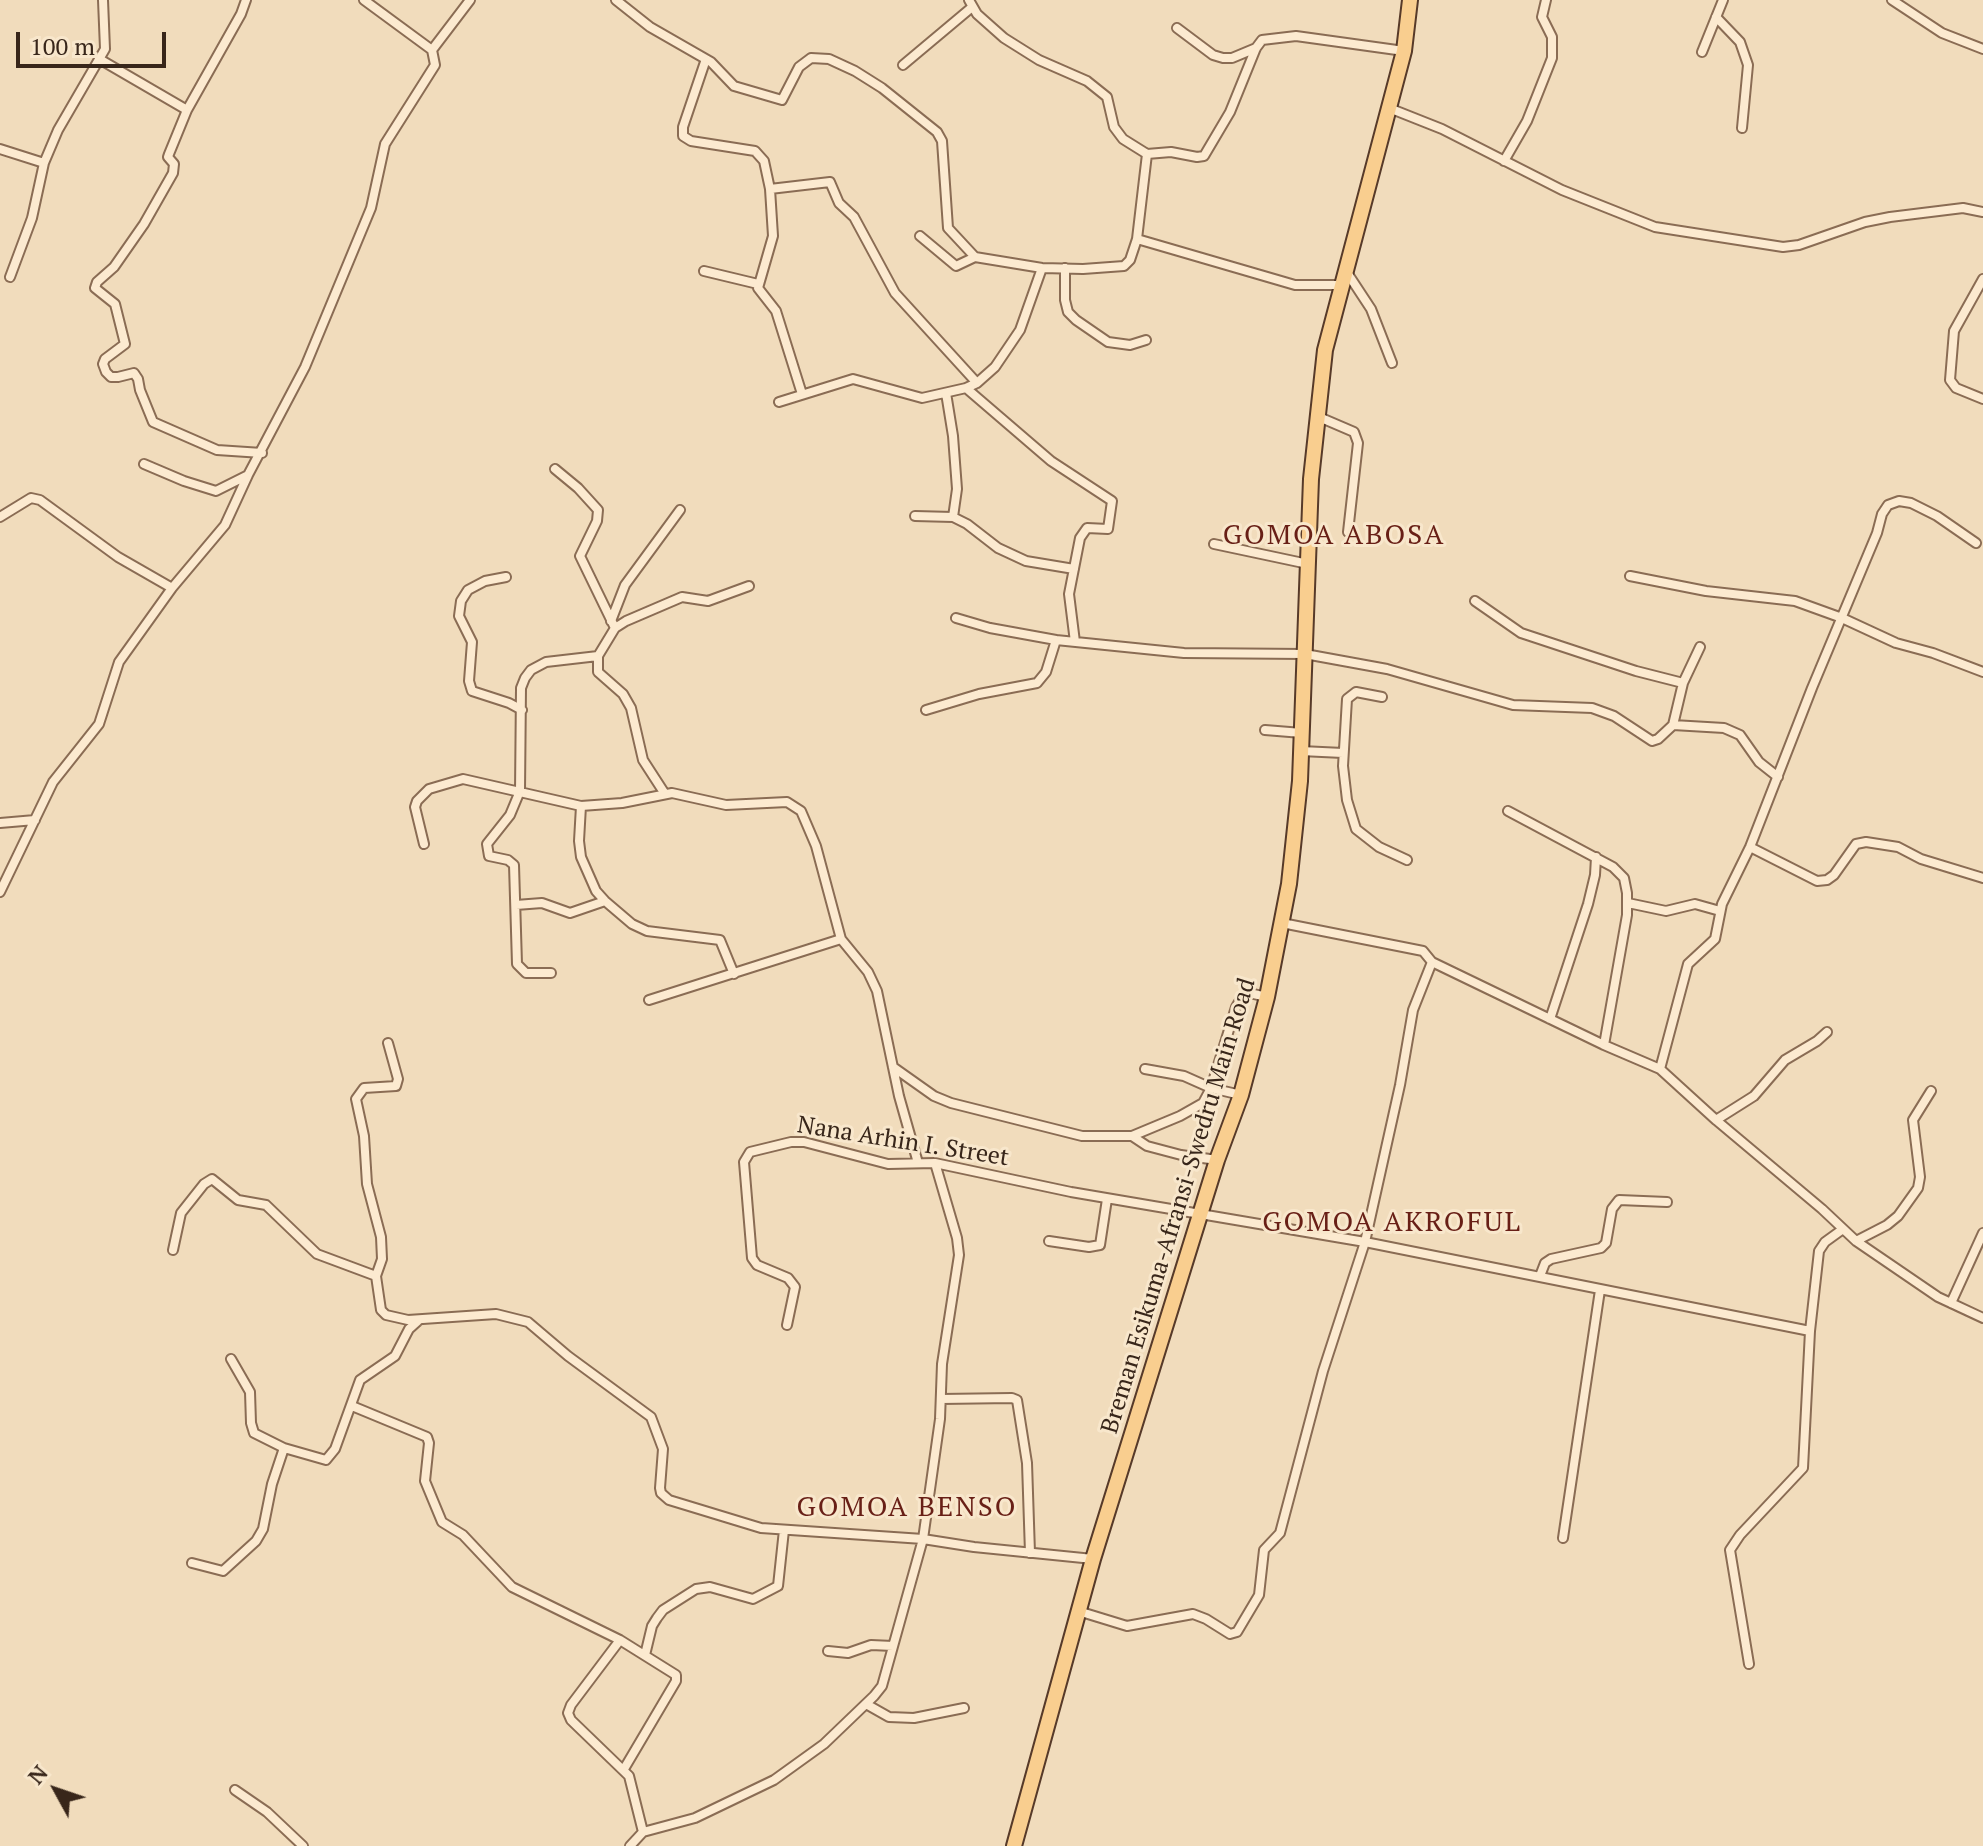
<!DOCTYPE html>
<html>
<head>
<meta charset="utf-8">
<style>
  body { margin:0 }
  #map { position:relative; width:1983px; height:1846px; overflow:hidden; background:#f1dcbc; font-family:"PT Serif",serif }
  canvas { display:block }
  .north { position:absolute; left:16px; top:1750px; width:80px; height:80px; -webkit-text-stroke:6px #f8e7cc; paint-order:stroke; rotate:310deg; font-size:22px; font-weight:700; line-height:32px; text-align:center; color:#38261a }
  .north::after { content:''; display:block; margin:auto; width:28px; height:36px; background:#38261a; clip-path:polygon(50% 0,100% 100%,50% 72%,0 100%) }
  .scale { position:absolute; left:16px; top:32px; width:150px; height:36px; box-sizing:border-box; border:4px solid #38261a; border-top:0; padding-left:10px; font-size:24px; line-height:28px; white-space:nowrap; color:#38261a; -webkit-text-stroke:6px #f8e7cc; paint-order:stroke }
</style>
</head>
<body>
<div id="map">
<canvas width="1983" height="1846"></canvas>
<div class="north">N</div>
<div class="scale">100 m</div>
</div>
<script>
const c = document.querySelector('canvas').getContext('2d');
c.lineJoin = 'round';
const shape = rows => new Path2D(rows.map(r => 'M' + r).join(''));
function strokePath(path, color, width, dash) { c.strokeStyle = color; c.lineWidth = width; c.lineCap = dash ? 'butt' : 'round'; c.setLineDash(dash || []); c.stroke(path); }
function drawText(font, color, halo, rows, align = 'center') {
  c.font = font + ' "PT Serif",serif'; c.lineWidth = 6; c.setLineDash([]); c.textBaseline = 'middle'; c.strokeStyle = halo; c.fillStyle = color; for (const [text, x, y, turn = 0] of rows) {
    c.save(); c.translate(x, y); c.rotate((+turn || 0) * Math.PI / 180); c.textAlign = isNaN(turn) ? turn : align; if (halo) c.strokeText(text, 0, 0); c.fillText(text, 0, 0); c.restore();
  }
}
const street = shape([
  [246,0,241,14,187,110,169,154,168,157,174,164,173,173,144,224,114,267,97,282,95,288,115,304,125,344,105,359,103,364,106,372,111,377,118,377,134,373,138,379,140,390,153,422,217,450,262,453],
  [616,0,650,27,711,62,734,86,782,100,799,67,811,58,829,59,855,71,882,88,937,132,942,141,948,228,975,257],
  [1892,0,1942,33,1983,49],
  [1716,17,1740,42,1748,65,1742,128],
  [1177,28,1213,55,1223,58,1232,58,1256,48],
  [432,50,470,0],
  [1702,52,1723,0],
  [706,59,683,127,683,136,691,141,755,151,764,161,770,189,773,236,758,288,776,311,802,394],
  [101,60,187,110],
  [903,65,971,8],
  [1389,108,1442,129,1562,190,1655,227,1783,247,1799,245,1865,222,1890,217,1963,208,1983,212],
  [0,149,44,163],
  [1147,154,1171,152,1197,157,1204,156,1230,112,1256,48,1262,40,1296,36,1404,51],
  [1504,161,1527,121,1552,58,1552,37,1542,17,1546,0],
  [770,189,830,182,839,203,854,217,895,293,977,383],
  [920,236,956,266,975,257,1042,268,1083,269,1124,266,1130,260,1137,239,1147,154,1123,139,1114,127,1107,97,1087,81,1039,60,1004,38,977,14,969,0],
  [1137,239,1295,285,1342,285],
  [1065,268,1065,300,1068,312,1076,320,1108,342,1130,345,1146,340],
  [704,271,758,284],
  [1346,271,1371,309,1392,363],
  [10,277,32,218,44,163,58,130,105,49,103,0],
  [1983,279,1954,331,1950,380,1956,388,1983,399],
  [966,388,1051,461,1112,501,1108,529,1087,528,1080,538,1069,594,1075,642],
  [946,393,953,436,957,489,953,517],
  [779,402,853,379,922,398,966,388,977,383,995,367,1020,330,1042,268],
  [1319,417,1354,432,1358,443,1348,532],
  [144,464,184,481,216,491,248,475,305,367,371,208,385,144,435,65,432,50,364,0],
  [555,469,578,488,598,510,597,521,580,556,615,628],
  [915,516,953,517,967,524,998,548,1026,561,1074,569],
  [0,517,31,498,40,500,118,557,172,588],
  [1214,544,1308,564],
  [1630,576,1706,591,1795,601,1842,618,1896,643,1933,653,1983,672],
  [506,577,485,581,468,590,461,601,459,616,472,642,469,681,472,691,509,703,522,710],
  [956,618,990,628,1056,640],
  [611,621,625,585,680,510],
  [1683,683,1700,647],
  [1382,697,1356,692,1347,699,1343,766,1347,800,1356,829,1379,847,1407,860],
  [926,710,979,694,1037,683,1046,672,1056,640,1184,653,1305,654,1387,669,1513,705,1592,708,1614,716,1652,741,1658,739,1673,725,1683,683,1636,671,1521,633,1475,601],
  [1673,725,1724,728,1740,735,1759,762,1778,777],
  [1265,730,1302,733],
  [1301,751,1343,753],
  [665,794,643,760,631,708,623,694,598,672,598,656,615,628,626,621,682,597,708,601,749,586],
  [581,806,579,841,581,857,596,891,605,901,632,924,647,931,720,940,734,974],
  [1508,811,1613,867,1624,878,1627,893,1627,915,1604,1045],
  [0,823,35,820],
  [424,844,415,807,417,801,429,789,463,779,581,806,622,803,672,793,726,805,787,802,801,811,816,846,841,939],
  [1750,847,1817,881,1827,880,1834,875,1856,844,1866,842,1898,847,1921,859,1983,878],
  [0,892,53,782,99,724,119,662,172,588,225,525,248,475],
  [1628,903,1666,911,1695,904,1720,911],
  [516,905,542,903,570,913,605,901],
  [1282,923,1423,951,1432,962,1604,1045,1660,1069,1716,1120,1822,1209,1856,1241,1938,1297,1983,1318],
  [1432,962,1413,1010,1400,1085,1365,1242,1810,1331,1819,1251,1825,1242,1843,1229],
  [551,973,526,973,517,964,514,865,508,860,489,856,487,844,510,815,520,791,521,688,525,678,531,670,546,662,598,656],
  [649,1000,841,939,868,972,877,991,899,1096,918,1163],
  [1550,1019,1588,904,1595,875,1596,857],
  [388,1043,398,1079,396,1086,364,1088,356,1099,364,1136,367,1184,381,1237,382,1259,376,1276,381,1310,386,1315,408,1320,496,1314,528,1322,568,1356,651,1417,663,1449,660,1488,661,1493,669,1500,761,1528,923,1539,974,1547,1093,1559],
  [893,1067,934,1096,951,1103,1082,1136,1132,1136,1147,1146,1181,1155,1217,1160],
  [1145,1069,1184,1076,1211,1088,1241,1095],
  [1660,1069,1688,964,1715,939,1722,904,1750,847,1812,688,1877,533,1882,514,1888,505,1899,501,1911,503,1937,516,1976,543],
  [1716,1120,1754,1096,1785,1060,1817,1041,1827,1032],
  [1132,1136,1180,1116,1203,1103,1211,1088,1236,1007,1242,997,1249,993,1267,997],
  [1049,1241,1089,1247,1100,1245,1107,1199],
  [1856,1241,1887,1225,1898,1216,1918,1188,1920,1177,1913,1120,1931,1091],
  [173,1250,181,1213,204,1184,212,1179,238,1200,266,1205,317,1254,376,1276],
  [1540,1276,1545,1263,1551,1259,1601,1248,1606,1243,1612,1209,1619,1200,1667,1202],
  [1951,1303,1983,1233],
  [787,1325,795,1287,788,1278,757,1265,752,1258,744,1162,750,1152,791,1142,804,1142,888,1164,935,1163,1071,1192,1365,1242,1323,1371,1280,1533,1264,1550,1259,1595,1237,1632,1230,1634,1206,1619,1193,1614,1127,1626,1078,1611],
  [231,1359,250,1392,251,1423,254,1433,284,1448,326,1460,335,1449,360,1380,395,1356,409,1329,419,1320],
  [941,1399,1012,1398,1017,1400,1027,1463,1030,1553],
  [352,1406,427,1437,429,1443,425,1481,442,1522,463,1535,512,1587,620,1640,676,1675,676,1681,624,1769],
  [1563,1538,1600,1290],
  [192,1563,223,1571,256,1541,263,1529,272,1484,284,1448],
  [620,1640,571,1705,568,1713,571,1720,629,1776,643,1832],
  [828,1651,848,1653,871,1645,893,1646],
  [645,1655,652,1626,657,1618,663,1610,696,1589,710,1587,753,1599,778,1586,784,1530],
  [1749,1664,1730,1550,1740,1535,1803,1468,1810,1331],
  [866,1704,889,1717,914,1718,964,1708],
  [235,1790,267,1812,303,1846],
  [630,1846,643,1832,695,1818,774,1780,824,1744,874,1696,882,1686,923,1539,940,1419,942,1364,959,1255,957,1238,935,1163]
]);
const primary = shape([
  [1014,1846,1093,1559,1217,1160,1241,1095,1267,997,1289,884,1300,781,1311,479,1325,350,1404,51,1410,0]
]);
strokePath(street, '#8a6c54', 12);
strokePath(primary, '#573a29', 18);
strokePath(street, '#fcead0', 8);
strokePath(primary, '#f9ce8f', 14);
drawText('24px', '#38261a', '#f8e7cc', [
  ["Nana Arhin I. Street",903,1142,9],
  ["Breman Esikuma-Afransi-Swedru Main Road",1179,1206,-73]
]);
c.letterSpacing = '2px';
drawText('28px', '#681f16', '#f8e7cc', [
  ["GOMOA ABOSA",1334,536],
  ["GOMOA AKROFUL",1392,1223],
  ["GOMOA BENSO",907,1508]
]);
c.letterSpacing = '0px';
</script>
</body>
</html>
